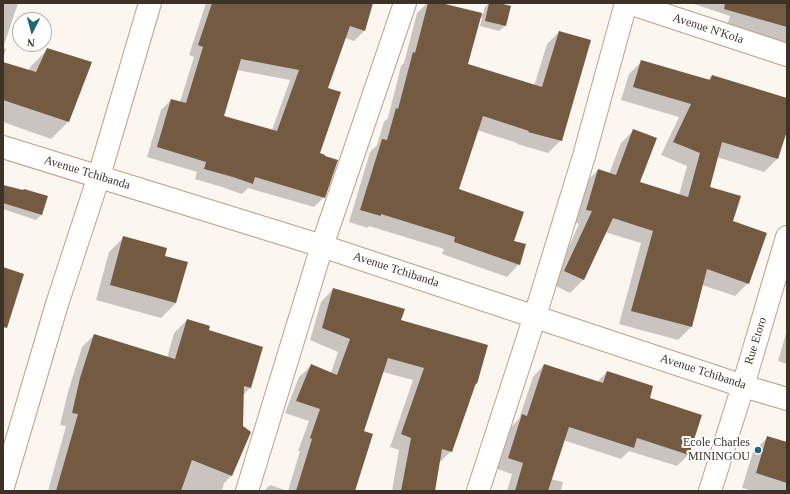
<!DOCTYPE html>
<html>
<head>
<meta charset="utf-8">
<style>
  body { margin:0 }
  #map { position:relative; width:790px; height:494px; overflow:hidden; background:#fcf6f1; font-family:Georgia,serif }
  canvas { display:block }
  .frame { position:absolute; inset:0; border:4px solid #3d3227; pointer-events:none }
  .north { position:absolute; left:12px; top:12px; width:40px; height:40px; box-sizing:border-box; background:#fff; border:1px solid #b1ada9; border-radius:50%; rotate:186deg; font-size:11px; font-weight:700; line-height:16px; text-align:center; color:#3d3227 }
  .north::after { content:''; display:block; margin:auto; width:14px; height:18px; background:#206776; clip-path:polygon(50% 0,100% 100%,50% 72%,0 100%) }
</style>
</head>
<body>
<div id="map">
<canvas width="790" height="494"></canvas>
<div class="frame"></div>
<div class="north">N</div>
</div>
<script>
const c = document.querySelector('canvas').getContext('2d');
c.lineJoin = 'round';
function paint(path, color) { c.fillStyle = color; c.fill(path, 'evenodd'); }
const shape = rows => new Path2D(rows.map(r => 'M' + r).join(''));
function strokePath(path, color, width, dash) { c.strokeStyle = color; c.lineWidth = width; c.lineCap = dash ? 'butt' : 'round'; c.setLineDash(dash || []); c.stroke(path); }
function drawText(font, color, halo, rows, align = 'center') {
  c.font = font + ' Georgia,serif'; c.lineWidth = 4; c.setLineDash([]); c.textBaseline = 'middle'; c.strokeStyle = halo; c.fillStyle = color; for (const [text, x, y, turn = 0] of rows) {
    c.save(); c.translate(x, y); c.rotate((+turn || 0) * Math.PI / 180); c.textAlign = isNaN(turn) ? turn : align; if (halo) c.strokeText(text, 0, 0); c.fillText(text, 0, 0); c.restore();
  }
}
paint(shape([
  [3,3,18,3,3,48,6,49,3,58],
  [206,3,372,3,365,30,354,41,345,38,327,88,318,154,324,197,314,207,248,188,242,194,222,187,195,179,197,172,147,157,161,110,171,100,180,102,194,57,189,55],
  [237,70,290,80,272,130,222,117],
  [427,3,437,3,483,14,485,7,489,3,495,3,509,6,505,26,499,31,480,26,482,18,480,17,467,64,534,86,547,44,559,32,561,140,548,153,517,144,517,143,477,130,458,190,513,241,519,264,507,277,442,254,444,249,369,226,368,228,349,222,370,152,377,145,384,122,388,118,401,66,404,63,417,13],
  [691,3,787,3,787,43,727,26,730,16],
  [48,49,91,63,68,122,51,139,3,122,3,63,28,71,31,66],
  [642,61,708,80,712,76,787,99,787,128,777,159,764,172,717,157,709,188,732,222,748,283,735,296,702,285,691,327,678,340,619,324,641,243,605,232,583,280,570,293,552,284,579,224,573,222,585,183,598,170,609,174,621,143,634,130,639,183,679,195,687,166,661,155,679,117,621,100,629,74],
  [3,186,42,214,36,220,3,209],
  [124,237,163,257,176,303,161,318,96,300,109,252],
  [333,289,400,321,477,383,474,386,451,451,438,464,434,491,392,491,399,450,390,447,413,380,383,372,362,431,354,491,288,491,300,451,298,451,309,421,285,413,299,377,312,365,331,373,338,352,310,340,321,302],
  [187,320,208,331,262,347,250,388,243,395,242,427,250,432,231,476,224,483,222,491,48,491,66,426,60,425,68,392,82,347,94,335,167,358,174,333],
  [787,330,787,364,778,361],
  [544,365,597,382,607,372,648,399,700,416,688,455,677,466,629,451,621,459,563,440,551,479,563,482,561,491,507,491,512,474,497,469,511,427,519,419,533,377],
  [768,437,787,443,787,491,753,491,742,488,753,452],
  [270,485,288,491,264,491]
]), '#0003');
paint(shape([
  [212,3,373,3,365,31,350,26,328,88,341,92,320,153,325,155,325,156,338,160,325,198,255,177,253,184,233,177,204,169,206,162,157,147,171,99,186,103,203,47,198,45],
  [241,59,299,70,277,131,224,116],
  [428,3,441,3,482,13,468,64,542,87,559,31,591,40,562,141,528,132,529,131,483,116,459,189,524,212,514,241,526,244,520,265,454,242,455,237,381,214,381,216,360,210,382,139,387,140,396,108,398,109,413,52,415,53],
  [489,3,499,3,511,6,506,26,485,21],
  [725,3,787,3,787,27,724,9],
  [47,48,92,62,69,122,3,100,3,62,36,72],
  [641,60,710,80,712,75,787,98,787,131,778,159,722,142,710,187,741,196,733,221,767,233,749,284,707,269,692,327,631,311,653,231,613,218,584,280,564,271,592,211,586,210,598,169,616,175,633,129,657,138,640,182,688,197,700,153,673,142,691,104,633,87],
  [3,185,23,190,24,189,48,196,42,215,3,203],
  [123,236,167,248,165,256,188,262,176,303,110,285],
  [3,267,24,274,7,328,3,327],
  [333,288,405,309,401,320,488,345,477,384,476,383,452,452,442,449,435,491,401,491,411,438,401,434,424,368,388,358,364,431,373,434,355,491,296,491,312,439,310,438,320,409,296,401,311,364,337,375,350,339,322,328],
  [187,319,210,326,209,330,263,347,251,388,244,386,243,426,251,432,232,476,192,460,181,491,56,491,78,414,72,413,80,378,94,334,175,359],
  [544,364,603,383,607,371,653,386,650,398,702,415,689,455,637,438,634,448,569,427,548,491,515,491,523,463,508,458,522,414,527,416],
  [767,436,787,442,787,483,756,473]
]), '#735a41');
const street = shape([
  [629,3,787,55],
  [3,147,322,246,743,386,787,399],
  [3,487,57,304,99,176,150,3],
  [247,491,322,246,405,3],
  [478,491,535,316,584,156,626,3],
  [710,491,743,386,787,237]
]);
strokePath(street, '#bda186', 24);
strokePath(street, '#fff', 22);
for (const [x, y, r, color] of [
  [758,450,4,"#206776"]
]) { const dot = new Path2D(); dot.arc(x, y, r, 0, 2 * Math.PI); c.fillStyle = color; c.fill(dot); strokePath(dot, '#fff', 1.5); }
drawText('12px', '#3d3227', '#fff', [
  ["Avenue N'Kola",708,29,18],
  ["Avenue Tchibanda",87,173,17],
  ["Avenue Tchibanda",396,270,18],
  ["Rue Etoro",756,341,-73],
  ["Avenue Tchibanda",703,372,18]
]);
drawText('12px', '#3d3227', '#fff', [
  ["Ecole Charles",750,443],
  ["MININGOU",750,457]
], 'right');
</script>
</body>
</html>
